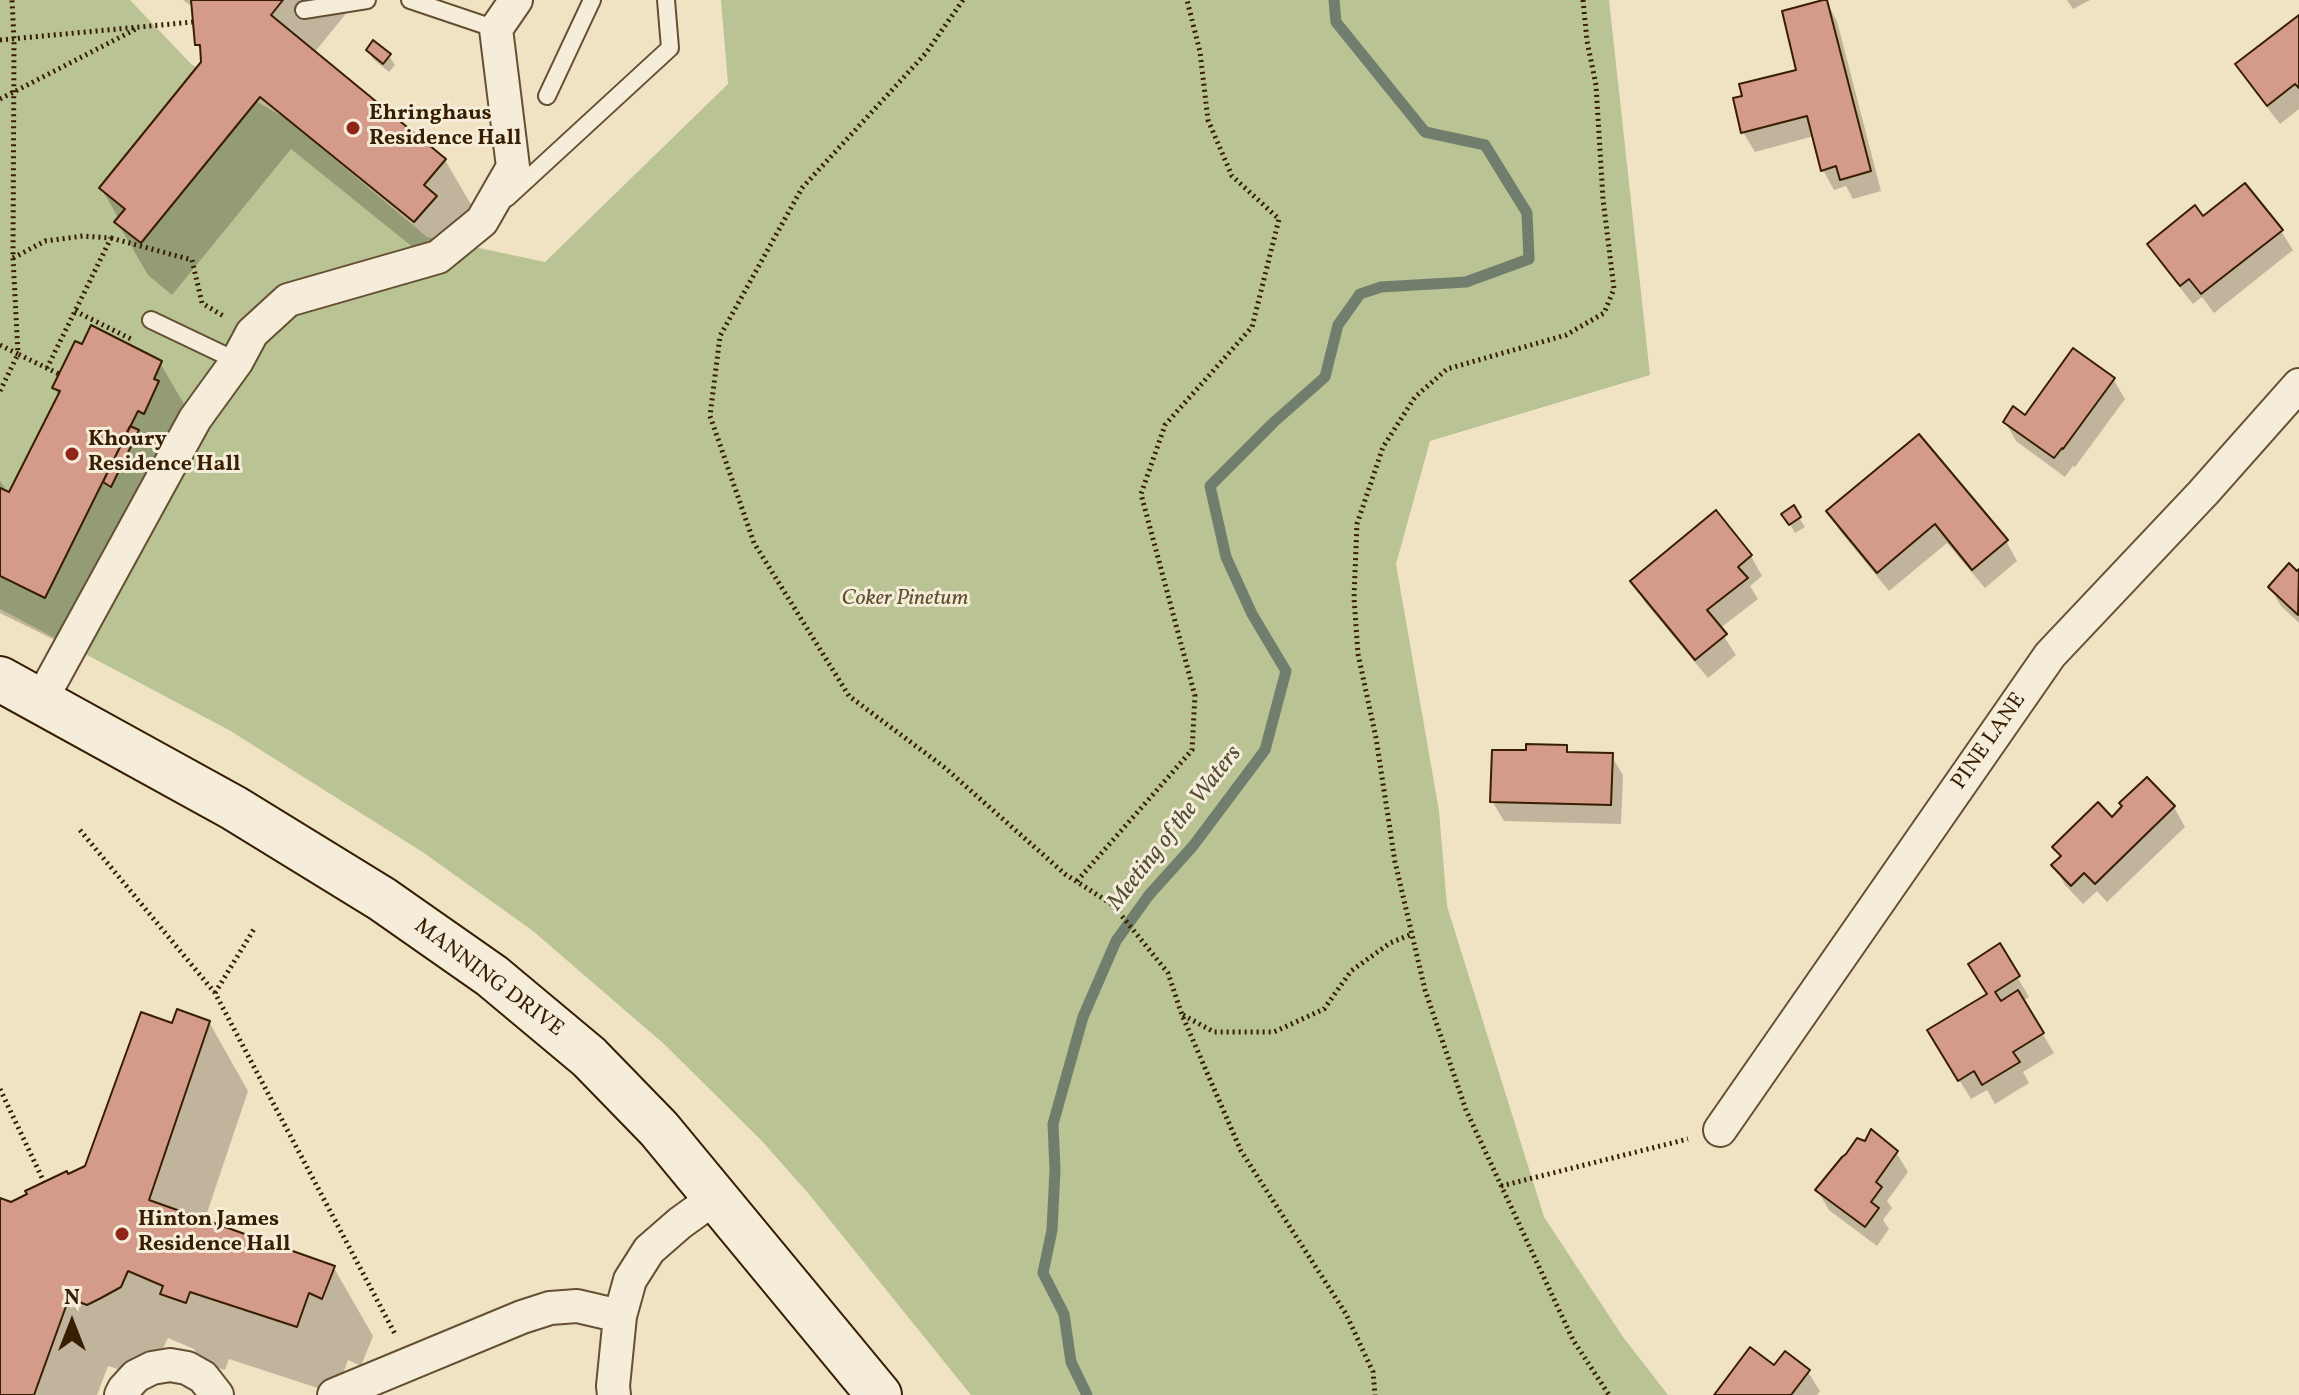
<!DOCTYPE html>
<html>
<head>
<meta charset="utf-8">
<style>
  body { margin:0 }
  #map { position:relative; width:2299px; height:1395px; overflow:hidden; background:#f0e3c4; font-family:Vollkorn,serif }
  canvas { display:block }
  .north { position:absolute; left:32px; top:1283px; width:80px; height:80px; -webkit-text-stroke:6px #f5edd9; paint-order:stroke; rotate:0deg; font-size:22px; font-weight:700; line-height:32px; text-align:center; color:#371e01 }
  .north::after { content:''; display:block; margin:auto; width:28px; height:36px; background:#371e01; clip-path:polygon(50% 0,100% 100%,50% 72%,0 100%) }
</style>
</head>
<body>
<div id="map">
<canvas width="2299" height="1395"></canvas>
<div class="north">N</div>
</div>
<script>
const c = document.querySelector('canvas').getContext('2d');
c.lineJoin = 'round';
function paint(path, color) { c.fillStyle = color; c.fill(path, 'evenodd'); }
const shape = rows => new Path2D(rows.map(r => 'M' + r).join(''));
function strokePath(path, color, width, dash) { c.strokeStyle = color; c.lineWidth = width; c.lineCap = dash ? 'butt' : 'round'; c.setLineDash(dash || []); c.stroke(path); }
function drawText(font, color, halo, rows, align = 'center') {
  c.font = font + ' Vollkorn,serif'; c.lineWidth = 6; c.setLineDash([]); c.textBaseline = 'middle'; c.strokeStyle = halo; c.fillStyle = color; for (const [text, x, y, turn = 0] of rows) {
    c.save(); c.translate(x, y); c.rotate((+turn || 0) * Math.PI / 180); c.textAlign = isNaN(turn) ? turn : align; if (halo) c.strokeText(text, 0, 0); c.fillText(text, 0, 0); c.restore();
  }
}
paint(shape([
  [0,0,130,0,191,64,287,119,427,237,545,262,728,84,721,0,1609,0,1650,375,1430,441,1396,564,1439,811,1447,906,1544,1217,1623,1337,1668,1395,971,1395,808,1193,761,1140,664,1044,533,931,424,853,229,730,0,609]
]), '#bac394');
paint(shape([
  [183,0,357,0,314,53,445,160,476,213,466,250,446,274,291,149,172,295,148,275,117,222,119,219,101,188,203,63,202,54,197,44,194,8],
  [2067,0,2090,0,2073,9],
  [1826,1,1837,21,1881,191,1853,199,1846,186,1834,190,1823,170,1814,136,1755,152,1743,132,1799,71],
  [2299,18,2299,109,2280,124,2249,84,2238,65],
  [368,50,389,56,395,65,389,72,373,59],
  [2203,219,2281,231,2293,250,2214,313,2202,297,2193,304,2161,264,2149,244],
  [160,363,191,416,75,650,0,613,0,481,10,495,60,397,54,388],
  [2113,379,2125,399,2075,467,2073,466,2065,477,2016,441,2005,422,2026,418],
  [1919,437,2006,541,2017,561,1985,588,1947,543,1889,591,1840,531,1829,512],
  [1793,508,1805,527,1795,533,1784,514],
  [1751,556,1762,576,1750,586,1758,599,1719,629,1736,655,1708,678,1644,601,1633,581],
  [2299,572,2299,623,2281,606,2270,587],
  [1566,747,1570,754,1611,755,1623,775,1621,824,1504,821,1492,801,1528,752],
  [2174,807,2185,827,2107,902,2097,891,2083,904,2065,885,2054,865,2061,858,2055,847,2112,820],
  [1999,946,2029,997,2023,1001,2054,1053,2023,1072,2029,1083,1995,1104,1987,1090,1971,1099,1929,1031,1989,995],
  [209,1022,248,1091,204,1222,334,1268,373,1336,361,1366,348,1360,336,1394,229,1359,225,1370,201,1362,194,1349,168,1338,160,1355,127,1372,108,1366,97,1395,0,1395,0,1200,12,1204,87,1168,173,1026],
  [1866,1143,1896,1152,1908,1172,1887,1201,1892,1208,1883,1220,1889,1229,1877,1246,1829,1210,1817,1190],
  [1775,1368,1808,1372,1820,1391,1817,1395,1716,1395]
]), '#0003');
strokePath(shape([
  [1087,1395,1071,1362,1064,1314,1043,1273,1052,1230,1055,1170,1053,1124,1083,1017,1116,941,1149,895,1193,846,1265,750,1286,671,1252,614,1226,557,1210,486,1274,422,1325,377,1338,325,1360,294,1381,287,1466,282,1529,259,1527,213,1485,145,1425,132,1336,22,1334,0]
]), '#727e6d', 11);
const building = shape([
  [191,0,283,0,271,15,446,159,424,185,437,196,414,222,260,97,141,243,114,222,125,209,99,188,201,62,200,45,195,45,191,0],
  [1823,0,1827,0,1871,171,1840,180,1836,166,1821,171,1807,116,1741,133,1733,98,1742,96,1739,84,1796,70,1782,11,1823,0],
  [2299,15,2299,88,2295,84,2267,106,2235,64,2299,15],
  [373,40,391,54,383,64,366,50,373,40],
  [2245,183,2283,230,2201,294,2189,279,2180,286,2147,244,2195,205,2203,216,2245,183],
  [91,325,162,361,154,379,159,381,144,414,138,411,45,598,0,576,0,488,9,492,60,391,52,388,75,341,82,344,91,325],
  [2073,348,2115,378,2063,449,2062,448,2054,458,2003,422,2013,406,2025,415,2073,348],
  [130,426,139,430,111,487,103,482,130,426],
  [1919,434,2008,540,1972,570,1935,524,1877,573,1826,511,1919,434],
  [1794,505,1801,517,1789,525,1781,514,1794,505],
  [1716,510,1752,555,1738,567,1748,578,1707,610,1727,634,1695,660,1630,581,1716,510],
  [2289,563,2297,571,2299,569,2298,615,2268,587,2289,563],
  [1526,744,1567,745,1567,752,1613,753,1611,805,1490,802,1492,750,1526,750,1526,744],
  [2147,777,2175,806,2095,884,2084,873,2071,886,2051,865,2061,856,2052,847,2098,802,2112,817,2122,806,2119,803,2147,777],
  [2000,943,2020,976,1995,992,2001,1001,2018,990,2044,1033,2013,1052,2020,1062,1982,1085,1974,1071,1958,1081,1927,1030,1987,994,1968,964,2000,943],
  [177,1009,210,1021,149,1200,335,1266,322,1299,309,1293,297,1327,190,1292,186,1303,160,1294,163,1286,128,1271,121,1287,101,1298,87,1305,69,1298,34,1395,0,1395,0,1198,11,1202,27,1194,25,1191,67,1171,68,1174,85,1166,141,1012,172,1023,177,1009],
  [1871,1129,1898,1151,1876,1182,1882,1187,1871,1202,1879,1208,1865,1227,1815,1190,1842,1157,1846,1154,1857,1138,1865,1141,1871,1129],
  [1750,1347,1774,1365,1785,1351,1810,1370,1791,1395,1714,1395,1750,1347]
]);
paint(building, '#d49b8b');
strokePath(building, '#371e01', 2);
const lane = shape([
  [410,0,496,29],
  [304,10,367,0],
  [547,96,592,0],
  [507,198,670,48,666,0],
  [151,320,237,361]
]);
const street = shape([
  [41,700,195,419,237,361,252,333,288,300,438,257,482,221,513,167,496,29,516,0],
  [1720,1130,2050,655,2203,493,2299,385],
  [121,1395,124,1389,136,1376,152,1368,170,1365,187,1368,203,1377,217,1395],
  [334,1395,522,1317,550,1308,577,1306,620,1316],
  [614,1395,613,1386,620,1316,630,1280,649,1250,680,1223,716,1197]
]);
const secondary = shape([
  [0,679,234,808,382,899,492,976,589,1057,659,1129,879,1395]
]);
strokePath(lane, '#654f32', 20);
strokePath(street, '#654f32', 36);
strokePath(secondary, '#371e01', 48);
strokePath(shape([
  [963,0,926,53,802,188,720,336,710,416,754,543,849,696,944,767,1065,874,1113,905,1168,973,1182,1015,1241,1151,1346,1314,1373,1372,1375,1395],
  [1583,0,1587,41,1596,85,1603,199,1614,289,1604,313,1566,335,1447,369,1415,397,1383,447,1357,524,1354,598,1358,654,1376,738,1395,862,1425,990,1466,1110,1573,1340,1609,1395],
  [0,40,193,22],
  [0,99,138,28],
  [111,238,192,260,202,303,225,317],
  [13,258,45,241,83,236,111,238,47,368],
  [75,311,131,339],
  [0,345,18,354,13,258,14,39,12,0],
  [0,391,18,354,59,374],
  [80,830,215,993,395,1334],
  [1077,881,1192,750,1195,696,1141,494,1165,425,1252,327,1279,219,1232,176,1208,120,1200,52,1187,0],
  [215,993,254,929],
  [1183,1015,1214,1032,1274,1032,1324,1009,1351,971,1390,943,1412,934],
  [0,1089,44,1182],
  [1501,1186,1688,1139]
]), '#371e01', 5, [2, 4]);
strokePath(lane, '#f5edd9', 16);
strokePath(street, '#f5edd9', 32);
strokePath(secondary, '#f5edd9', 44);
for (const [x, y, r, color] of [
  [353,128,8,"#8f2418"],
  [72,454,8,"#8f2418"],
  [122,1234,8,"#8f2418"]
]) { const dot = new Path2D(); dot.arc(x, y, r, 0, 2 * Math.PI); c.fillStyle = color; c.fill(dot); strokePath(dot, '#f5edd9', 3); }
drawText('bold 22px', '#371e01', '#f5edd9', [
  ["Ehringhaus",369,115],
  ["Residence Hall",369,140],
  ["Khoury",88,441],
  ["Residence Hall",88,466],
  ["Hinton James",138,1221],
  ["Residence Hall",138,1246]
], 'left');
drawText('italic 22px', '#5e502d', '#f5edd9', [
  ["Coker Pinetum",905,600]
]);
drawText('22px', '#371e01', '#f5edd9', [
  ["PINE LANE",1990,742,-55],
  ["MANNING DRIVE",488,979,37]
]);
drawText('italic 24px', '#554e37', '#f5edd9', [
  ["Meeting of the Waters",1176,829,-52]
]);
</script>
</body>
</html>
